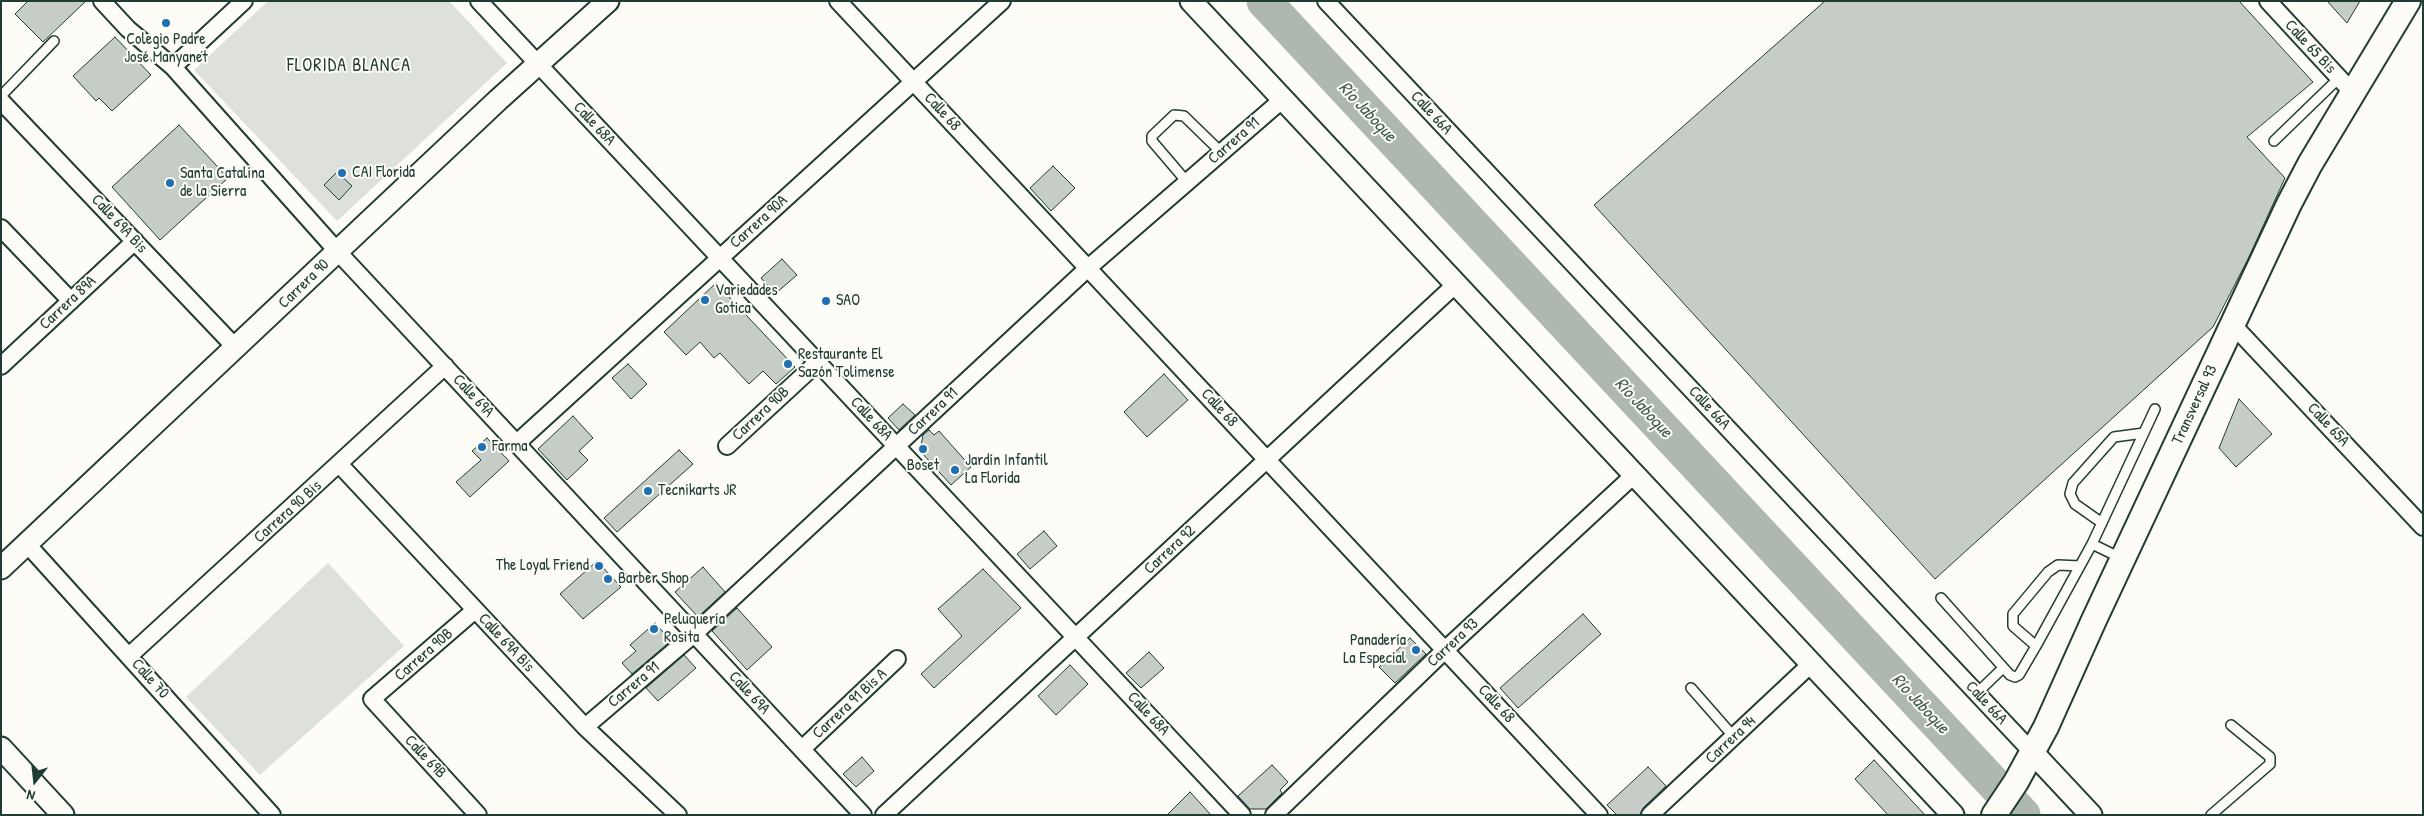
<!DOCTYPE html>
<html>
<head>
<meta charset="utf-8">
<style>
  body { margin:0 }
  #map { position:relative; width:2424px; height:816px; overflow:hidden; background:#fdfcf7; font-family:"Patrick Hand",sans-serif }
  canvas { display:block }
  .frame { position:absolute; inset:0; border:2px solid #1f3d34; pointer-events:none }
  .north { position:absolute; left:10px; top:756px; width:50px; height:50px; -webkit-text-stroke:4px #fdfcf7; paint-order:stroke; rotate:196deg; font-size:14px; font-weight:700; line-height:20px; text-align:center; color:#1f3d34 }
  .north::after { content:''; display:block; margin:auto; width:18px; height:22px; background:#1f3d34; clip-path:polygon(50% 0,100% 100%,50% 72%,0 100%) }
</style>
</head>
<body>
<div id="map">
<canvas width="2424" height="816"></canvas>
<div class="frame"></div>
<div class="north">N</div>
</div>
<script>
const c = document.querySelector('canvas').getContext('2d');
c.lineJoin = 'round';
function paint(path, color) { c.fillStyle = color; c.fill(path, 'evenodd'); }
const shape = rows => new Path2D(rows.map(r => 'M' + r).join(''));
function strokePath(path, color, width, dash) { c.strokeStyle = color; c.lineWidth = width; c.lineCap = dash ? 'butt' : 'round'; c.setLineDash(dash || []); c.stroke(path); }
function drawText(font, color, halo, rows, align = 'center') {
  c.font = font + ' "Patrick Hand",sans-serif'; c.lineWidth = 4; c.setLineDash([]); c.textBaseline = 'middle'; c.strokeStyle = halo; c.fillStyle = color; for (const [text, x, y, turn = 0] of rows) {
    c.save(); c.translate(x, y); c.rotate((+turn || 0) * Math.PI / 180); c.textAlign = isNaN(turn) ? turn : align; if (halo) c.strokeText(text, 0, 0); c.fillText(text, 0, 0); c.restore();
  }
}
paint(shape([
  [268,1,449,1,507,63,337,221,194,70],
  [328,563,404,646,260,775,186,697]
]), '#dde0db');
strokePath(shape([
  [1264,1,2023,815]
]), '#aeb8b1', 35);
const building = shape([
  [28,1,86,1,43,42,15,14,28,1],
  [1825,1,2239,1,2313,82,2247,137,2285,178,2248,259,2213,327,1935,579,1594,205,1825,1],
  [2327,1,2360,1,2347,23,2327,1],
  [115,37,151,75,112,111,99,98,96,101,73,76,115,37],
  [179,125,228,178,160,240,112,187,179,125],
  [1053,166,1075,188,1051,211,1030,188,1053,166],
  [337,172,352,186,339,200,324,185,337,172],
  [782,259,797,275,775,294,761,278,782,259],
  [716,283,795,367,776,384,763,371,749,384,720,353,714,358,700,342,686,355,664,332,716,283],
  [628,364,647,384,631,399,612,378,628,364],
  [1164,374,1188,400,1147,437,1124,412,1164,374],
  [2239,399,2272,434,2236,467,2219,448,2239,399],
  [903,404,915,415,899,430,888,418,903,404],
  [573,416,593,438,579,451,588,460,567,480,538,449,573,416],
  [929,430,934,435,939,431,971,467,951,485,920,451,923,435,929,430],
  [487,438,509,461,470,497,456,482,481,460,472,451,487,438],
  [679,450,693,464,617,532,604,518,679,450],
  [1044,531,1057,546,1030,569,1017,554,1044,531],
  [597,561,621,587,583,619,560,594,597,561],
  [703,567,725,592,698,617,675,592,703,567],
  [983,569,1021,608,934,688,921,674,962,636,938,609,983,569],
  [737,608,772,647,747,670,712,631,737,608],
  [1583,614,1601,634,1518,708,1500,688,1583,614],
  [655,623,671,641,632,674,622,663,636,651,630,645,655,623],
  [1410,638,1426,654,1395,683,1379,667,1410,638],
  [1149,652,1164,668,1141,688,1126,673,1149,652],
  [684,655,696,668,658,701,646,688,684,655],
  [1070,665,1088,684,1056,715,1038,696,1070,665],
  [862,757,874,771,856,787,843,774,862,757],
  [1874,760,1925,815,1888,815,1855,779,1874,760],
  [1272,765,1288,782,1280,790,1282,793,1266,809,1250,809,1238,796,1272,765],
  [1648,767,1666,786,1643,808,1640,815,1617,815,1607,805,1648,767],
  [1190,792,1211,815,1167,815,1190,792]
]);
paint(building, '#c6cdc7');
strokePath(building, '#1f3d34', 1);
const service = shape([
  [1,96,54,41],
  [2274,141,2339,78],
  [1187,182,1152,141,1152,136,1174,115,1184,116,1222,153],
  [2102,523,2075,504,2070,494,2073,483,2114,437,2144,433],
  [2092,544,2155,409],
  [1941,598,2010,675,2015,677,2019,675,2036,646,2092,544,2121,558],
  [2036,646,2013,626,2013,614,2048,572,2058,565,2080,566],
  [1691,688,1734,737],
  [1977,693,2003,668],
  [2211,815,2270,764,2270,757,2231,725]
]);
const minor = shape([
  [102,1,128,29,173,67,338,252,863,815],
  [479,1,1242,815],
  [838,1,1599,815],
  [1326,1,2033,753],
  [2268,1,2353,93],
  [173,67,244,1],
  [1,101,236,348],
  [1,228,71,301],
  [2232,324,2423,527],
  [1,366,135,241],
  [517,443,1002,1],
  [727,446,818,362],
  [340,465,585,727,678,815],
  [27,544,272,815],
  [475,610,372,699,478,815],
  [129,656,445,366],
  [585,727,694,634,1088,268,1283,99],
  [802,749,897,659],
  [884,815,1456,284],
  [1274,815,1445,650,1634,475],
  [1650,815,1811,664]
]);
const tertiary = shape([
  [1191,1,1953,815],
  [1,568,498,100,608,1],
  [1,748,63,815],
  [2033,753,2091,815]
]);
const secondary = shape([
  [1994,815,2016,782,2046,727,2094,620,2289,204,2310,164,2408,1]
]);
strokePath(service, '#1f3d34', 12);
strokePath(minor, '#1f3d34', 20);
strokePath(tertiary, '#1f3d34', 25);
strokePath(secondary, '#1f3d34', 28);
strokePath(service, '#fdfcf7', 9);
strokePath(minor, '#fdfcf7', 16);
strokePath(tertiary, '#fdfcf7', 21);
strokePath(secondary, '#fdfcf7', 24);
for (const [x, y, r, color] of [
  [166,23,5,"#1f6fb2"],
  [342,173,5,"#1f6fb2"],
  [170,183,5,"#1f6fb2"],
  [705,300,5,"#1f6fb2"],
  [826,301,5,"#1f6fb2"],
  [788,364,5,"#1f6fb2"],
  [482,447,5,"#1f6fb2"],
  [923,449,5,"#1f6fb2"],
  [955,470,5,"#1f6fb2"],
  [648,491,5,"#1f6fb2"],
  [599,566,5,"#1f6fb2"],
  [608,579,5,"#1f6fb2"],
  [654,629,5,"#1f6fb2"],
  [1416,650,5,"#1f6fb2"]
]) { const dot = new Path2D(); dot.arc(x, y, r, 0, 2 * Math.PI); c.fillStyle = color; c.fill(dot); strokePath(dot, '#fdfcf7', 2); }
drawText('16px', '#1f3d34', '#fdfcf7', [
  ["Colegio Padre",166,40,"center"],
  ["José Manyanet",166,58,"center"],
  ["CAI Florida",352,173],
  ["Santa Catalina",180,174],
  ["de la Sierra",180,192],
  ["Variedades",715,291],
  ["Gotica",715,309],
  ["SAO",836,301],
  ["Restaurante El",798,355],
  ["Sazón Tolimense",798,373],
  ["Farma",492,447],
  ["Jardín Infantil",965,461],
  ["La Florida",965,479],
  ["Boset",923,466,"center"],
  ["Tecnikarts JR",658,491],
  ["The Loyal Friend",589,566,"right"],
  ["Barber Shop",618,579],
  ["Peluquería",664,620],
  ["Rosita",664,638],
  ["Panadería",1406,641,"right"],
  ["La Especial",1406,659,"right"]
], 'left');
drawText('16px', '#1f3d34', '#fdfcf7', [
  ["Calle 65 Bis",2310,47,47],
  ["Calle 68",942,112,47],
  ["Calle 66A",1431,113,47],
  ["Calle 68A",594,124,47],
  ["Carrera 91",1234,141,-41],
  ["Carrera 90A",759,222,-42],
  ["Calle 69A Bis",119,224,47],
  ["Carrera 90",304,284,-44],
  ["Carrera 89A",68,303,-43],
  ["Calle 69A",473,396,47],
  ["Transversal 93",2195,405,-65],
  ["Calle 68",1219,408,47],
  ["Calle 66A",1709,408,47],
  ["Carrera 91",933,412,-43],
  ["Carrera 90B",761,414,-43],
  ["Calle 68A",871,419,47],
  ["Calle 65A",2328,425,47],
  ["Carrera 90 Bis",288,512,-42],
  ["Carrera 92",1170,550,-43],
  ["Calle 69A Bis",506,643,47],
  ["Carrera 93",1453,643,-43],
  ["Carrera 90B",424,655,-41],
  ["Calle 70",150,679,48],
  ["Carrera 91",634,685,-40],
  ["Calle 69A",749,693,47],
  ["Calle 66A",1986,703,47],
  ["Carrera 91 Bis A",850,704,-43],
  ["Calle 68",1496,704,47],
  ["Calle 68A",1148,714,47],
  ["Carrera 94",1731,740,-43],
  ["Calle 69B",425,757,47]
]);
c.letterSpacing = '1px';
drawText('18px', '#1f3d34', '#fdfcf7', [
  ["FLORIDA BLANCA",349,66]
]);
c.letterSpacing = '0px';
drawText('italic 18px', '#435c53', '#fdfcf7', [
  ["Río Jaboque",1367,112,47],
  ["Río Jaboque",1643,408,47],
  ["Río Jaboque",1920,704,47]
]);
</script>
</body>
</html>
